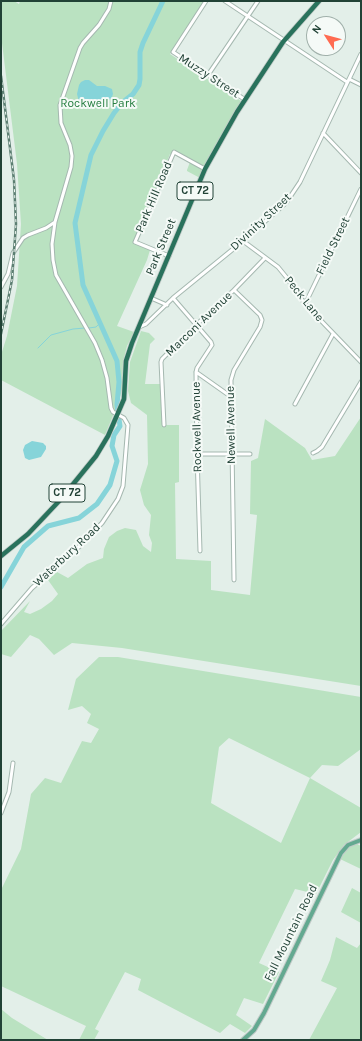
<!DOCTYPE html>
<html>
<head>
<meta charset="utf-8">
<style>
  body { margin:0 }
  #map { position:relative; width:362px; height:1041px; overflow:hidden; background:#e3efe9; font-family:Karla,sans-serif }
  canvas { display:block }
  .frame { position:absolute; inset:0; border:2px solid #214236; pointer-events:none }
  .north { position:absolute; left:306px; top:16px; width:40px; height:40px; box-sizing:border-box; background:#f5faf7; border:1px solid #a0b0aa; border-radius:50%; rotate:306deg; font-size:11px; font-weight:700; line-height:16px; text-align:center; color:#214236 }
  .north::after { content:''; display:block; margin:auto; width:14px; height:18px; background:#ff6b51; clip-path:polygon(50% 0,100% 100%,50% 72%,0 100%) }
</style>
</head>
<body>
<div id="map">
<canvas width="362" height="1041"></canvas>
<div class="frame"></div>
<div class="north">N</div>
</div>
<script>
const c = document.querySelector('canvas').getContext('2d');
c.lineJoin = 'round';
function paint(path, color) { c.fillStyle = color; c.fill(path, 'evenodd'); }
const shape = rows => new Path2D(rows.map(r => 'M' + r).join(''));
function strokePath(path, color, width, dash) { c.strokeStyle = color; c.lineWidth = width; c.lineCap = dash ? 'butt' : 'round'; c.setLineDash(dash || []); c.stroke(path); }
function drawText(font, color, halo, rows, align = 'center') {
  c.font = font + ' Karla,sans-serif'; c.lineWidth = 4; c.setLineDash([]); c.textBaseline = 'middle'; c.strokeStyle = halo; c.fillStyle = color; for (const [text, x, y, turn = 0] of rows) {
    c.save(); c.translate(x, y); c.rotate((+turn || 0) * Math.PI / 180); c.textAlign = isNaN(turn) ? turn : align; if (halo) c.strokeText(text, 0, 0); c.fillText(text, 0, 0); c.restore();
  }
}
paint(shape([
  [1,1,14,1,19,4,20,1,204,1,170,54,241,101,200,178,187,171,187,170,190,162,175,155,170,154,134,243,150,250,147,260,117,326,134,332,127,346,123,362,122,390,119,401,105,435,1,380,1,355,7,336,17,286,21,224,17,164,1,35],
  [141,331,149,333,155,339,150,344,145,384,164,384,165,425,179,425,179,482,175,483,176,559,211,561,211,590,250,595,257,515,250,514,251,461,258,458,265,419,305,448,312,460,335,456,361,417,361,686,122,648,72,643,54,655,39,639,30,635,11,657,1,654,1,631,30,601,24,612,30,614,41,609,52,601,58,594,48,580,57,572,68,578,87,564,103,558,104,549,109,537,117,531,125,528,136,530,143,546,151,552,152,543,149,535,151,515,144,505,140,490,148,464,147,415,131,403,128,391,130,362],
  [99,657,118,657,361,697,361,749,338,766,322,765,310,778,361,808,361,832,344,845,333,860,316,894,295,889,259,963,279,972,263,1004,244,998,236,1015,252,1026,245,1033,230,1024,220,1033,138,990,141,979,125,972,95,1029,99,1031,94,1040,79,1040,86,1026,1,986,1,890,21,849,31,794,45,778,61,783,82,741,91,743,99,729,87,723,91,714,82,706,68,710,76,679],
  [229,738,310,778,281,843,211,803,219,747],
  [357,844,361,846,361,869,340,859,349,847],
  [352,888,361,893,361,923,341,912],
  [336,937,357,948,361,943,361,1040,309,1040,337,988,321,981,330,960],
  [1,1009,12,1018,48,1040,1,1040]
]), '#bae2c1');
paint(shape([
  [85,80,89,80,97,86,105,86,112,89,113,94,112,97,102,107,99,107,92,101,79,102,77,94,79,85,81,82],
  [32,441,43,443,46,446,46,449,41,457,29,460,25,458,23,450,25,445]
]), '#86d4d9');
strokePath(shape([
  [89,328,96,327,99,324],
  [38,348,51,335,73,329,85,328]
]), '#86d4d9', 1);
strokePath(shape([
  [1,587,24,547,48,526,79,518,97,504,110,485,117,461,112,446,114,435,120,426,117,405,119,382,117,361,83,285,75,223,91,155,103,131,114,113,123,102,133,94,139,85,140,79,140,52,143,43,163,1]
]), '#86d4d9', 5);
const minor = shape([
  [206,1,173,52,244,99],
  [225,1,347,82],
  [208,75,258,1],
  [349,79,361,85],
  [323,133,361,173],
  [243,241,278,267,287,278,305,304,361,362],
  [169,256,135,242,174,152,205,169],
  [1,287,8,274,13,253,23,238,28,235,46,228,55,222],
  [234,290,260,315,262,320,260,327,234,370,231,380,234,580],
  [151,298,167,305],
  [173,298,211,342,212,345,197,368,196,372,197,454,200,551],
  [305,304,361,189],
  [139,327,146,324,173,298,243,241,286,203,300,182,361,54],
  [196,372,230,396],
  [295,404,333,334],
  [164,425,161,362,162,359,196,325,234,290,265,258],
  [313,453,317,451,322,447,361,382],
  [197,454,250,454],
  [1,624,32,588,81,545,102,523,118,499,123,486,128,425,124,418,113,412,111,408,107,378,102,360,95,343,56,275,53,260,52,244,55,222,71,167,72,156,70,145,61,123,60,105,80,48,83,43,99,25,109,9,111,1],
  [1,813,9,792,13,763]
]);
const major = shape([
  [243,1040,254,1030,264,1013,341,853,348,845,361,840]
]);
const highway = shape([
  [1,556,28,534,61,499,96,456,108,436,124,399,126,361,132,343,205,169,237,112,283,42,319,1]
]);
strokePath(minor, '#a5b8b0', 5);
strokePath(major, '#c1cac7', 6);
strokePath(highway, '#c1cac7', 6);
strokePath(minor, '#fff', 3);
strokePath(major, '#63a990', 4);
strokePath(highway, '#29725c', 4.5);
const rail = shape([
  [1,76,14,180,16,224,12,280,1,334]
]);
strokePath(rail, '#5b7e71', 2.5);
strokePath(rail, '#f5faf7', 1, [3]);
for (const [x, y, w] of [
  [195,191,36],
  [67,493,36]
]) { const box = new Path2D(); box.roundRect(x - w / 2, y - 9, w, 18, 3); c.fillStyle = '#f5faf7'; c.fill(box); strokePath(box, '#214236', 1); }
drawText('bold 11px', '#214236', null, [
  ["CT 72",195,191],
  ["CT 72",67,493]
]);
drawText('12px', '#214236', '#f5faf7', [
  ["Muzzy Street",209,76,33],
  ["Park Hill Road",154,197,-67],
  ["Divinity Street",261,222,-43],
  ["Field Street",333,246,-64],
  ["Park Street",161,247,-67],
  ["Peck Lane",304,299,51],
  ["Marconi Avenue",199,324,-44],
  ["Newell Avenue",231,425,-91],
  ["Rockwell Avenue",197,427,-91],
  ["Waterbury Road",67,555,-43],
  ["Fall Mountain Road",291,933,-64]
]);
drawText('12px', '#267e40', '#f5faf7', [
  ["Rockwell Park",98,104]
]);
</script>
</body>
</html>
